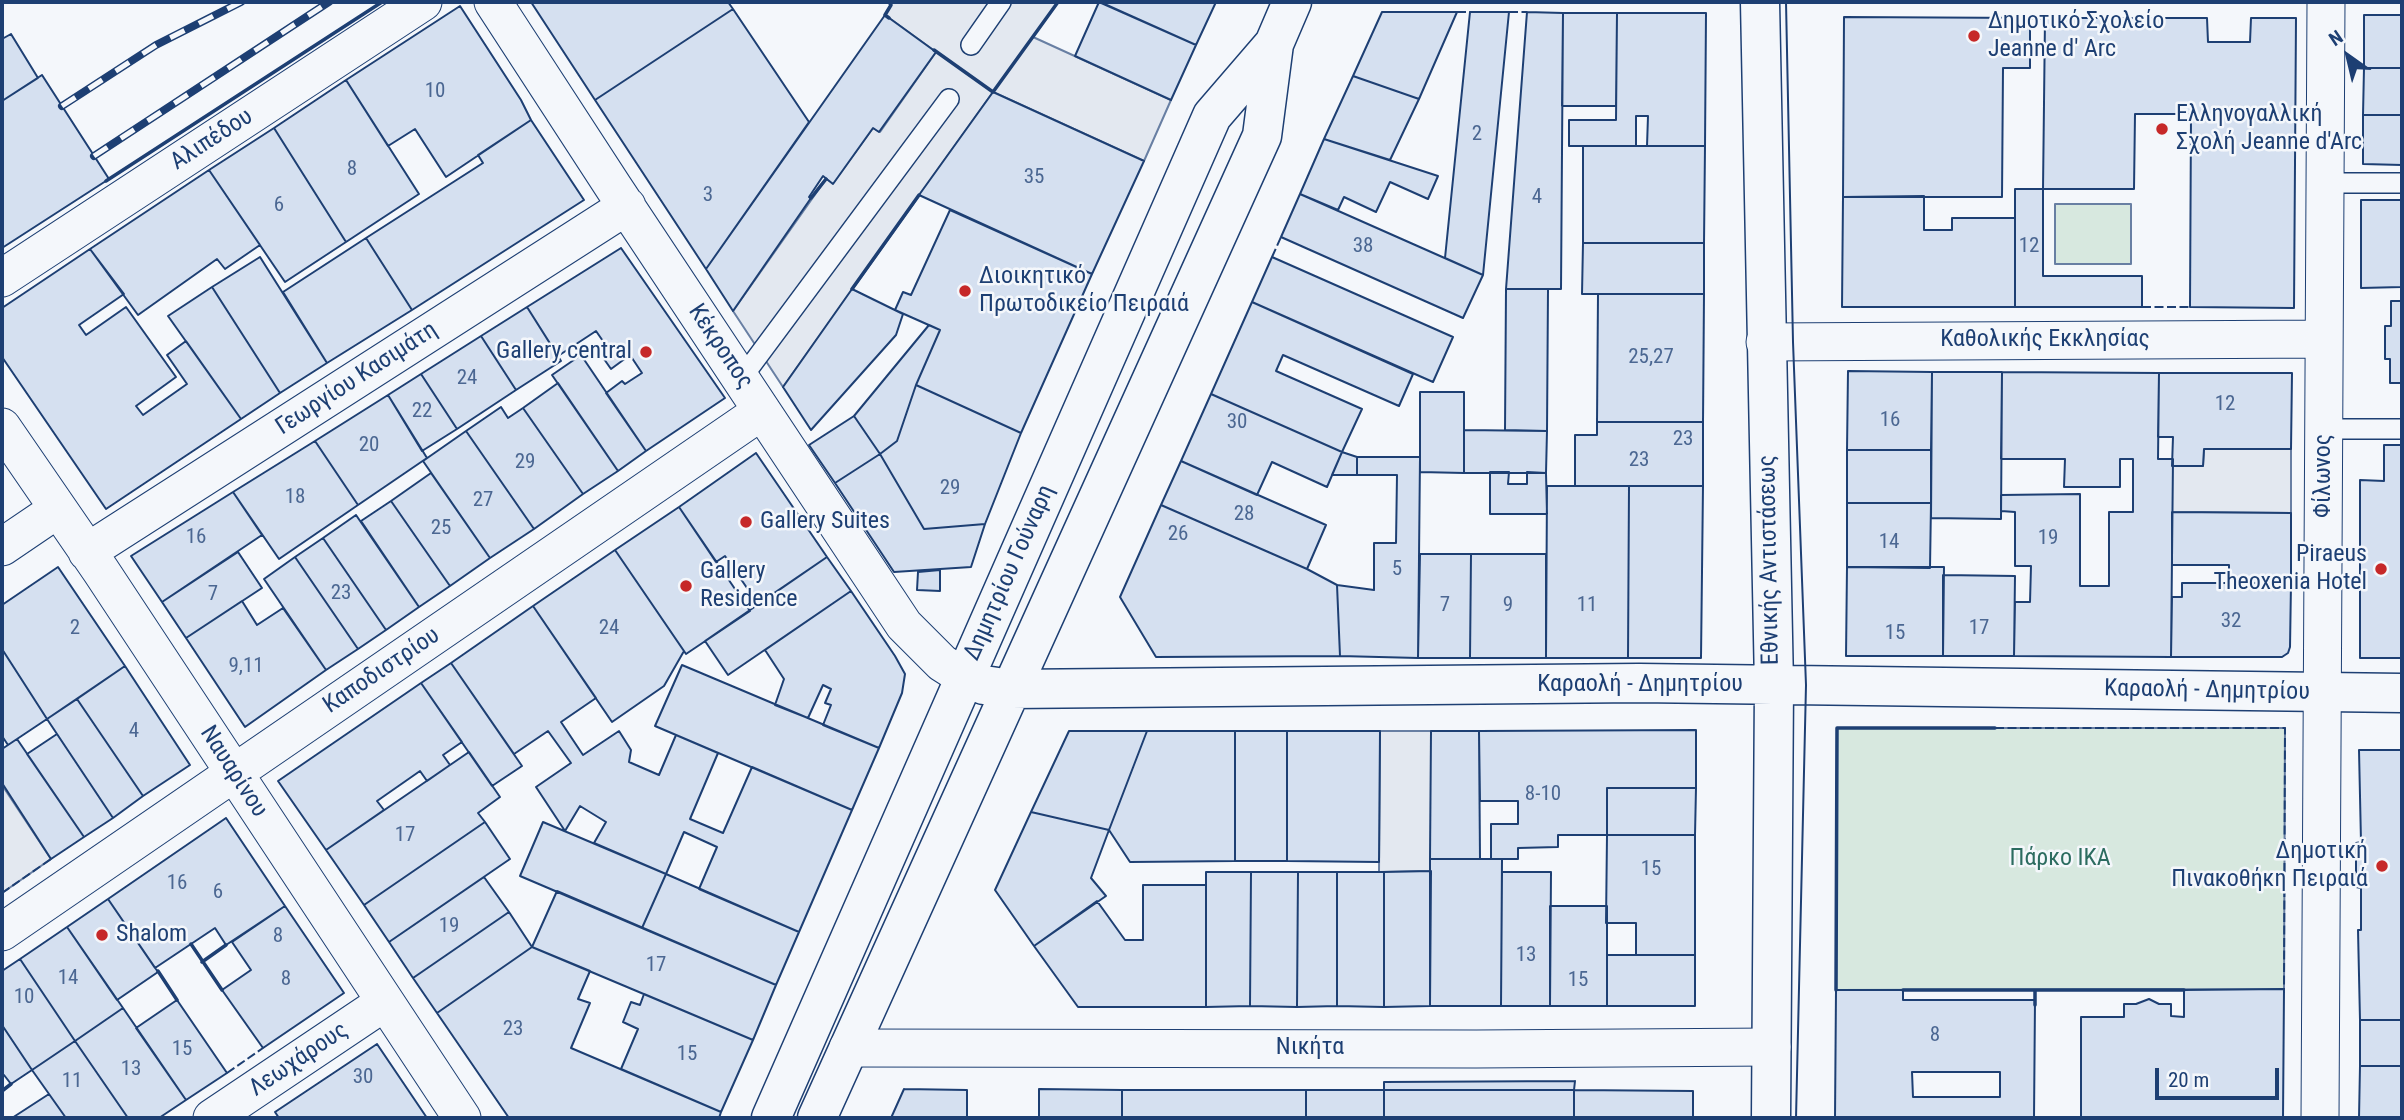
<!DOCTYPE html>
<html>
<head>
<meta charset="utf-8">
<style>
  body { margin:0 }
  #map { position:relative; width:2404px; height:1120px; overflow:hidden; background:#f4f7fb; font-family:"Roboto Condensed",sans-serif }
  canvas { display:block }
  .frame { position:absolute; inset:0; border:4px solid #1d3f73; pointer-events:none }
  .north { position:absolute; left:2313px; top:21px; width:70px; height:70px; -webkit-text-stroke:5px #f4f7fb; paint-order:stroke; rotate:326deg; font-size:19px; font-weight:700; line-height:28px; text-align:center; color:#1d3f73 }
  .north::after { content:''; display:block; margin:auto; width:24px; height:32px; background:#1d3f73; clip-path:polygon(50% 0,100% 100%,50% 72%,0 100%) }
  .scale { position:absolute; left:2155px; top:1068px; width:124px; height:32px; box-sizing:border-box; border:4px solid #1d3f73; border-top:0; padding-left:9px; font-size:21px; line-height:24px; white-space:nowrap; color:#1d3f73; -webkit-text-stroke:5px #f4f7fb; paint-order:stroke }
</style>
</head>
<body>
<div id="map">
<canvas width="2404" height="1120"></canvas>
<div class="frame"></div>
<div class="north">N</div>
<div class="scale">20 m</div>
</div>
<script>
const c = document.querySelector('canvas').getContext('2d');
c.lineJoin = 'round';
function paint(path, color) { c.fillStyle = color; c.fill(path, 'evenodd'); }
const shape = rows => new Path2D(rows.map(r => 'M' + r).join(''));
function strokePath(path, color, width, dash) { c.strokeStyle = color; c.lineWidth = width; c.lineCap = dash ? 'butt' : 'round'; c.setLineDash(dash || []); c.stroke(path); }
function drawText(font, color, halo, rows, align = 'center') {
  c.font = font + ' "Roboto Condensed",sans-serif'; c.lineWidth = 5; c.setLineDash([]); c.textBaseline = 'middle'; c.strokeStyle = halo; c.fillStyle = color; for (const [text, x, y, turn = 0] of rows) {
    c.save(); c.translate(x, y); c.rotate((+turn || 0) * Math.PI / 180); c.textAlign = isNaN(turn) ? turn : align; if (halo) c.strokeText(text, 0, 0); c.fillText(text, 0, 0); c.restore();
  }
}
const green = shape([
  [2055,204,2131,204,2131,264,2055,264,2055,204],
  [1837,728,2285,728,2284,989,1836,990,1837,728]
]);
paint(green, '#d7e8df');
strokePath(green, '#687fa3', 2);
const parking = shape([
  [889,2,1058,2,1033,37,1171,100,1144,161,993,92,783,387,733,311,826,179,833,183,873,128,880,132,936,52,885,15,891,5,889,2],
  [2204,449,2291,449,2291,513,2172,512,2172,466,2203,466,2204,449],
  [1380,731,1431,731,1431,871,1379,872,1380,731],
  [2,785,51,859,2,893,2,785]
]);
paint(parking, '#e3e8f0');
strokePath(parking, '#687fa3', 2);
const building = shape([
  [531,2,728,2,733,9,595,100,531,2],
  [1099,2,1196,45,1171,100,1075,56,1099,2],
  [1100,2,1216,2,1196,45,1100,2],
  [460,6,521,100,531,120,446,177,415,129,388,146,346,80,460,6],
  [733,9,809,122,706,269,595,100,733,9],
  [1382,12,1457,12,1419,99,1353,76,1382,12],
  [1470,12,1509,12,1483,275,1445,258,1470,12],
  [1527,12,1563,13,1561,289,1506,289,1527,12],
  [1563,13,1617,13,1616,106,1562,106,1563,13],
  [1617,13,1706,13,1705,146,1647,146,1648,116,1636,116,1636,146,1569,146,1569,120,1616,120,1617,13],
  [885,15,936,52,879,132,873,128,833,184,823,176,809,197,811,198,733,311,706,269,885,15],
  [2364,15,2402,15,2402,68,2364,68,2364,15],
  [1844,17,2030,18,2030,68,2003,68,2002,197,1843,197,1844,17],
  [2045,18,2207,18,2208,42,2250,42,2251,18,2296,18,2294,308,2190,307,2191,114,2135,114,2134,189,2043,189,2045,18],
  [11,34,38,78,2,101,2,39,11,34],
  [2364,68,2402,68,2402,115,2363,115,2364,68],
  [42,75,109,179,2,248,2,101,42,75],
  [1353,76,1419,99,1390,160,1324,139,1353,76],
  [346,80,419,194,346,242,274,128,346,80],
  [993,92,1144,161,1092,274,919,195,993,92],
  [2363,115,2402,115,2402,165,2363,164,2363,115],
  [531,120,584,200,412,310,366,238,483,163,478,155,531,120],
  [274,128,346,242,285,282,209,170,274,128],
  [1324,139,1438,176,1428,199,1390,182,1376,212,1344,197,1338,210,1300,194,1324,139],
  [1583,146,1705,146,1704,243,1583,243,1583,146],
  [209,170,260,245,225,269,217,259,138,315,90,249,209,170],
  [2015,189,2043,189,2043,276,2142,276,2142,307,2015,307,2015,189],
  [1300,194,1483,275,1463,318,1281,237,1300,194],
  [1924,196,1924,230,1952,230,1952,218,2015,218,2015,307,1842,307,1843,197,1924,196],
  [2361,200,2402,200,2402,287,2361,288,2361,200],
  [950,210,1092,274,1021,433,916,385,940,330,895,310,903,292,911,295,950,210],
  [366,238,412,310,327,363,283,292,366,238],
  [1583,243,1704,243,1704,294,1582,294,1583,243],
  [621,248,725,398,646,451,606,393,622,381,625,384,642,373,630,355,611,369,597,349,605,344,596,331,558,356,527,307,621,248],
  [90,249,124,294,79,325,86,335,126,307,176,377,136,406,143,415,187,384,167,355,186,341,241,419,106,509,2,357,2,308,90,249],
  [260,257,327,363,280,393,212,287,260,257],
  [1272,257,1453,337,1433,382,1252,302,1272,257],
  [212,287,280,393,241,419,168,316,212,287],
  [852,289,903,314,896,335,811,430,783,387,852,289],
  [1506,289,1548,289,1547,431,1505,430,1506,289],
  [1598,294,1704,294,1703,422,1597,422,1598,294],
  [2391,301,2402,301,2402,383,2390,383,2390,359,2385,359,2385,326,2391,326,2391,301],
  [1252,302,1413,374,1399,406,1283,355,1276,371,1362,409,1342,452,1211,394,1252,302],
  [527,307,561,361,516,390,481,336,527,307],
  [929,325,940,330,916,385,897,441,880,454,854,416,929,325],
  [481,336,516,390,457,429,421,374,481,336],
  [581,355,646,451,618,471,552,375,581,355],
  [1848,371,1932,372,1931,450,1847,450,1848,371],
  [1932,372,2002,372,2001,519,1931,518,1932,372],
  [2002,372,2159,373,2158,459,2173,459,2171,657,2014,656,2015,602,2030,602,2031,566,2015,566,2015,512,2001,511,2001,495,2080,494,2080,586,2109,586,2109,512,2133,512,2133,459,2120,459,2120,487,2064,487,2065,459,2001,459,2002,372],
  [2159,373,2292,373,2291,449,2204,449,2203,466,2172,466,2173,437,2158,437,2159,373],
  [421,374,457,429,422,451,388,395,421,374],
  [558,383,618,471,583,494,523,408,558,383],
  [916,385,1021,433,985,524,924,529,880,454,897,441,916,385],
  [1420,392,1464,392,1464,473,1420,472,1420,392],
  [1211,394,1342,452,1327,487,1272,462,1257,495,1181,461,1211,394],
  [388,395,427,458,358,505,315,441,388,395],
  [501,407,508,418,523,408,583,494,534,529,466,431,501,407],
  [854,416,880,454,835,483,809,445,854,416],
  [1597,422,1703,422,1703,486,1575,486,1575,435,1597,435,1597,422],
  [1464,430,1547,431,1546,473,1464,473,1464,430],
  [466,431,534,529,490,558,423,461,466,431],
  [315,441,358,505,279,559,233,492,315,441],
  [2384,445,2402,445,2402,658,2360,658,2360,480,2384,481,2384,445],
  [1847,450,1931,450,1931,503,1847,503,1847,450],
  [1342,452,1357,457,1357,475,1332,475,1342,452],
  [756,453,827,557,758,604,725,556,716,562,679,507,756,453],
  [880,454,924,529,985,524,971,567,894,572,835,483,880,454],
  [1357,457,1420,457,1418,658,1340,656,1337,585,1374,590,1374,543,1396,543,1397,475,1357,475,1357,457],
  [1181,461,1326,525,1307,569,1161,505,1181,461],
  [1490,472,1509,472,1508,484,1527,484,1527,472,1546,473,1547,514,1490,514,1490,472],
  [431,473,490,558,450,586,391,501,431,473],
  [1547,486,1629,486,1628,658,1546,658,1547,486],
  [1629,486,1703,486,1701,658,1628,658,1629,486],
  [233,492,262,535,162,602,131,556,233,492],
  [391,501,450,586,419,607,361,521,391,501],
  [1847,503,1931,503,1930,568,1847,567,1847,503],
  [1161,505,1307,569,1337,585,1340,656,1156,657,1120,597,1161,505],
  [679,507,750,611,686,654,615,550,679,507],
  [2172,512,2291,513,2291,583,2229,583,2229,565,2172,565,2172,512],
  [356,515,419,607,386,630,323,538,356,515],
  [323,538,386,630,358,649,295,557,323,538],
  [615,550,684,651,664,686,612,722,533,606,615,550],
  [238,552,262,588,186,638,162,602,238,552],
  [1420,554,1471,554,1470,658,1418,658,1420,554],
  [1471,554,1546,554,1546,658,1470,658,1471,554],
  [295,557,358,649,326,670,264,579,295,557],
  [827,557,851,591,728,675,705,641,827,557],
  [58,567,125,666,47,719,2,649,2,605,58,567],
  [1847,567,1944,567,1943,656,1846,656,1847,567],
  [940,570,940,591,917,590,918,572,940,570],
  [1943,575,2015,576,2014,656,1943,656,1943,575],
  [2182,583,2291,583,2290,647,2288,653,2282,657,2171,657,2172,597,2182,597,2182,583],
  [851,591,895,656,905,674,902,693,879,748,823,725,831,705,825,703,831,689,823,685,808,718,775,705,784,679,765,650,851,591],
  [242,601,257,625,283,608,326,670,245,727,186,638,242,601],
  [533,606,596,698,561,722,583,755,619,731,631,750,629,762,659,775,676,735,718,753,690,819,723,833,752,767,852,810,799,932,699,889,717,847,684,832,666,874,594,843,606,822,580,806,565,831,536,787,571,763,548,731,514,754,451,663,533,606],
  [2,649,47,719,8,745,2,736,2,649],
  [451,663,522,766,492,786,421,683,451,663],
  [682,665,879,748,852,810,655,726,682,665],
  [125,666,190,765,143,796,77,699,125,666],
  [421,683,462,742,443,755,450,765,427,781,420,771,377,801,384,810,326,850,278,781,421,683],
  [77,699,143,796,113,818,47,719,77,699],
  [1696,730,1696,788,1607,788,1607,835,1558,835,1558,847,1518,848,1518,859,1491,859,1491,824,1518,824,1518,801,1480,801,1479,731,1696,730],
  [1069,731,1147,731,1109,830,1031,812,1069,731],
  [1147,731,1235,731,1235,861,1130,862,1109,830,1147,731],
  [1235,731,1287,731,1287,861,1235,861,1235,731],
  [1287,731,1380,731,1379,862,1287,861,1287,731],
  [1431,731,1479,731,1480,859,1430,859,1431,731],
  [57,734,113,818,84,837,27,754,57,734],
  [17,739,84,837,51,859,2,783,2,749,17,739],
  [2359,750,2402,750,2402,1020,2360,1020,2358,930,2361,930,2361,888,2356,887,2356,843,2361,842,2359,750],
  [469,752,500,797,478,813,485,822,364,905,326,850,469,752],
  [1607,788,1696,788,1695,835,1607,835,1607,788],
  [1031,812,1109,830,1091,878,1106,896,1034,946,995,890,1031,812],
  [226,818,285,906,226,945,215,928,155,968,108,899,226,818],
  [485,822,510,859,389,942,364,905,485,822],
  [543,822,666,874,642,928,520,876,543,822],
  [1607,835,1695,835,1695,955,1636,955,1636,923,1606,923,1607,835],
  [1430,859,1502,859,1501,1006,1430,1006,1430,859],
  [1431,871,1430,1006,1384,1007,1384,872,1431,871],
  [1206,872,1251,872,1250,1006,1206,1007,1206,872],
  [1251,872,1298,872,1297,1007,1250,1006,1251,872],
  [1298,872,1337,872,1337,1006,1297,1007,1298,872],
  [1337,872,1384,872,1384,1007,1337,1006,1337,872],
  [1502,872,1551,872,1550,1006,1501,1006,1502,872],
  [666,874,799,932,776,985,642,928,666,874],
  [484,877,509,912,413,978,389,942,484,877],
  [1143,885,1206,885,1206,1007,1078,1007,1034,946,1097,901,1125,940,1143,940,1143,885],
  [557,891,776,985,753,1040,532,947,557,891],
  [108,899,158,972,117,1000,67,927,108,899],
  [285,906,344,993,263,1048,222,990,251,970,232,942,285,906],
  [1550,906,1607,906,1607,1006,1550,1006,1550,906],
  [509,912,532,947,437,1013,413,978,509,912],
  [67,927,123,1008,75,1041,20,959,67,927],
  [532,947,590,971,578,999,590,1003,571,1048,721,1112,719,1118,509,1118,437,1013,532,947],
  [1607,955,1695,955,1695,1006,1607,1006,1607,955],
  [20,959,75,1041,32,1070,2,1025,2,971,20,959],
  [2284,989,2283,1118,2081,1118,2081,1017,2124,1017,2124,1004,2136,1004,2149,999,2159,1004,2171,1004,2171,1016,2184,1017,2184,990,2284,989],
  [1836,990,1903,990,1903,1000,2035,1000,2034,1118,1835,1118,1836,990],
  [1912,1072,2000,1072,2000,1097,1913,1097,1912,1072],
  [644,994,753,1040,721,1112,621,1069,638,1029,623,1022,631,1002,640,1005,644,994],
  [177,1000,227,1073,186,1100,136,1028,177,1000],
  [123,1008,186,1100,159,1118,128,1118,75,1041,123,1008],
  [2360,1020,2402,1020,2402,1066,2360,1066,2360,1020],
  [2,1025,32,1070,11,1084,4,1075,2,1077,2,1025],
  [75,1041,128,1118,66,1118,32,1070,75,1041],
  [377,1044,427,1118,279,1118,275,1112,377,1044],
  [2360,1066,2402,1066,2402,1118,2359,1118,2360,1066],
  [1575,1081,1574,1090,1384,1090,1384,1082,1575,1081],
  [904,1089,967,1090,967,1118,891,1118,904,1089],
  [1039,1089,1122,1090,1122,1118,1039,1118,1039,1089],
  [1122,1090,1306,1090,1306,1118,1122,1118,1122,1090],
  [1306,1090,1384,1090,1384,1118,1306,1118,1306,1090],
  [1384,1090,1574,1090,1574,1118,1384,1118,1384,1090],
  [1574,1090,1693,1091,1693,1118,1574,1118,1574,1090],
  [49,1094,66,1118,12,1118,49,1094]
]);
paint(building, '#d5e0f0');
strokePath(building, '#1d3f73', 2);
const lane = shape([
  [971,45,1001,2],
  [2326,183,2402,183],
  [741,379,949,99],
  [2324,429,2402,429]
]);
const street = shape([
  [493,2,614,188,904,625,942,663,964,677],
  [2,278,423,2],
  [1765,342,2324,339],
  [2,427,101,571,462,1118],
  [2,547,58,509],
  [87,552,627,206],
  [2,932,762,411],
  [848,1048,1476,1049,1772,1047],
  [212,1118,385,1002],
  [2320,1118,2326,2]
]);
const secondary = shape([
  [1760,2,1774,685,1771,1118],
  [964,677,984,685,1011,689,1639,683,2402,693],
  [771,1118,1212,116,1274,44],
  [817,1118,1262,136,1274,44,1292,2]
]);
strokePath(lane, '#1d3f73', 22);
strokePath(street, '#1d3f73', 39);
strokePath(secondary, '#1d3f73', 41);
strokePath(lane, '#f4f7fb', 19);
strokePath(street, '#f4f7fb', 37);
strokePath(secondary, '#f4f7fb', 38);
strokePath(shape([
  [1786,2,1793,342,1806,685,1796,1118]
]), '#1d3f73', 2);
const rail = shape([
  [62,106,156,45,241,2],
  [94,156,329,2]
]);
strokePath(rail, '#1d3f73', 8);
strokePath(rail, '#f4f7fb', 5, [16]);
strokePath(shape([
  [1457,12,1470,12],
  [1509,12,1527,12],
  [1272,257,1281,237],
  [2142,307,2190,307],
  [1995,728,2285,728,2284,989],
  [2,893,51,859],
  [227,1073,263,1048]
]), '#1d3f73', 2, [9, 3.5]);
strokePath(shape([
  [889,18,885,15,891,5,889,2],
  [2030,18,2045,18],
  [934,50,993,92,1058,2],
  [106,181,382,2],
  [811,198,826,179],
  [852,289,919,195],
  [191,944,222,990],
  [202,962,226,945],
  [158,971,177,1000],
  [1836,990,1837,728,1995,728],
  [1903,990,2035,990,2035,1005],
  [2035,990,2184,990],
  [2,1091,11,1084]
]), '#1d3f73', 3.5);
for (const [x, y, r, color] of [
  [1974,36,7,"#c62828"],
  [2162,129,7,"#c62828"],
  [965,291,7,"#c62828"],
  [646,352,7,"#c62828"],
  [746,522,7,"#c62828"],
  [2381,569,7,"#c62828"],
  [686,586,7,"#c62828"],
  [2382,866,7,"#c62828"],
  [102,935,7,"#c62828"]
]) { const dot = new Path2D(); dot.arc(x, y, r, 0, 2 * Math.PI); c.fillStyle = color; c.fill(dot); strokePath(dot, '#f4f7fb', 2.5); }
drawText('21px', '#4b6792', null, [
  ["10",435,92],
  ["2",1477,135],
  ["8",352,170],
  ["35",1034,178],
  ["3",708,196],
  ["4",1537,198],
  ["6",279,206],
  ["38",1363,247],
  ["12",2029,247],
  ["25,27",1651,358],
  ["24",467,379],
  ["12",2225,405],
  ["22",422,412],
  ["16",1890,421],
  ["30",1237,423],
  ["23",1683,440],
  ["20",369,446],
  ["23",1639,461],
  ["29",525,463],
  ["29",950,489],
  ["18",295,498],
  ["27",483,501],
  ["28",1244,515],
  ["25",441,529],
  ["26",1178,535],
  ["16",196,538],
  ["19",2048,539],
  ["14",1889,543],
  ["5",1397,570],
  ["23",341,594],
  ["7",213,595],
  ["7",1445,606],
  ["9",1508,606],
  ["11",1587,606],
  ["32",2231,622],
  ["2",75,629],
  ["24",609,629],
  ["17",1979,629],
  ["15",1895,634],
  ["9,11",246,667],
  ["4",134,732],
  ["8-10",1543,795],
  ["17",405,836],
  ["15",1651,870],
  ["16",177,884],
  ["6",218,893],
  ["19",449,927],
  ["8",278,937],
  ["13",1526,956],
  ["17",656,966],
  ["14",68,979],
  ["8",286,980],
  ["15",1578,981],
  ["10",24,998],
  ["23",513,1030],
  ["8",1935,1036],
  ["15",182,1050],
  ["15",687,1055],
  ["13",131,1070],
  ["30",363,1078],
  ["11",72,1082]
]);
drawText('24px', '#1d3f73', '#f4f7fb', [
  ["Δημοτικό Σχολείο",1988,22],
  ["Jeanne d' Arc",1988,50],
  ["Ελληνογαλλική",2176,115],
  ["Σχολή Jeanne d'Arc",2176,143],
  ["Διοικητικό",979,277],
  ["Πρωτοδικείο Πειραιά",979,305],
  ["Gallery central",632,352,"right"],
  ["Gallery Suites",760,522],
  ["Piraeus",2367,555,"right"],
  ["Theoxenia Hotel",2367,583,"right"],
  ["Gallery",700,572],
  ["Residence",700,600],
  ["Δημοτική",2368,852,"right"],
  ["Πινακοθήκη Πειραιά",2368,880,"right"],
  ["Shalom",116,935]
], 'left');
drawText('24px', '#1d3f73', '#f4f7fb', [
  ["Αλιπέδου",212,140,-33],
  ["Καθολικής Εκκλησίας",2045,340],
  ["Κέκροπος",720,347,56],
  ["Γεωργίου Κασιμάτη",357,379,-33],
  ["Φίλωνος",2324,476,-90],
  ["Εθνικής Αντιστάσεως",1770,560,-91],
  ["Δημητρίου Γούναρη",1010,573,-66],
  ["Καποδιστρίου",382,671,-34],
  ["Καραολή - Δημητρίου",1640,685],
  ["Καραολή - Δημητρίου",2207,691,1],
  ["Ναυαρίνου",233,772,57],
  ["Νικήτα",1310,1048],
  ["Λεωχάρους",299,1060,-34]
]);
drawText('24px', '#2c6c60', '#f4f7fb', [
  ["Πάρκο ΙΚΑ",2060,859]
]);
</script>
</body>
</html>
